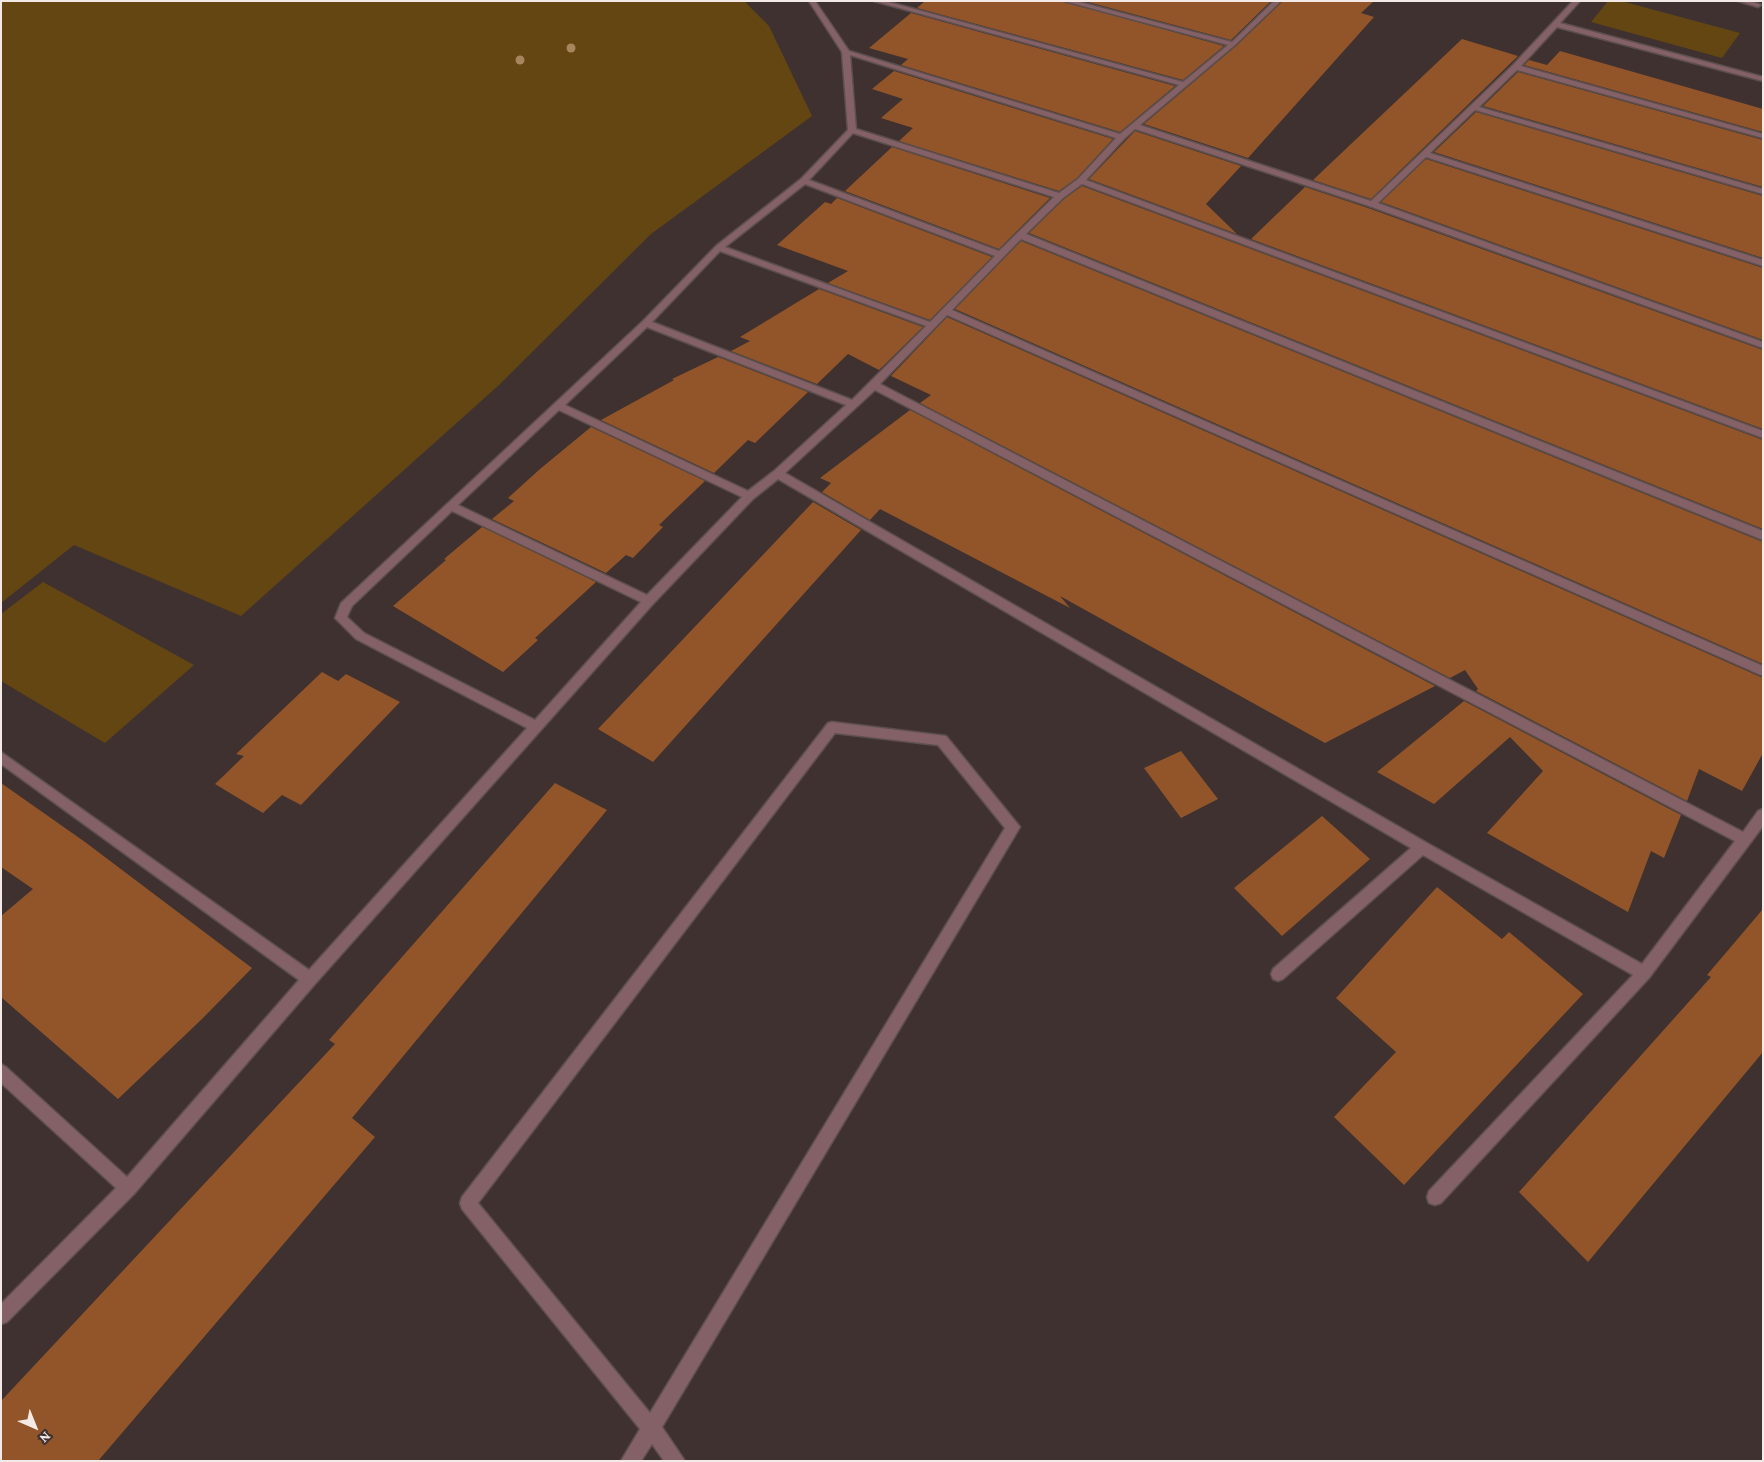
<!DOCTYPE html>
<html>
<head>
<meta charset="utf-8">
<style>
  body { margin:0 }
  #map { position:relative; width:1764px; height:1462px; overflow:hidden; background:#3f312f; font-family:"Crimson Pro",serif }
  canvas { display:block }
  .frame { position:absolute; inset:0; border:2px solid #f3eae8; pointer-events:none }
  .north { position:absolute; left:10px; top:1402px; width:50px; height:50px; -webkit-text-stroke:4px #3f312f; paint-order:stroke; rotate:136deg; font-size:14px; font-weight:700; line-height:20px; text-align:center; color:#f3eae8 }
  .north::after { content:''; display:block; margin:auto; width:18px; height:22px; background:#f3eae8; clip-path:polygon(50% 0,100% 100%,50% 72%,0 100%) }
</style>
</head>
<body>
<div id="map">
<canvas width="1764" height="1462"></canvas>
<div class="frame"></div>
<div class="north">N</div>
</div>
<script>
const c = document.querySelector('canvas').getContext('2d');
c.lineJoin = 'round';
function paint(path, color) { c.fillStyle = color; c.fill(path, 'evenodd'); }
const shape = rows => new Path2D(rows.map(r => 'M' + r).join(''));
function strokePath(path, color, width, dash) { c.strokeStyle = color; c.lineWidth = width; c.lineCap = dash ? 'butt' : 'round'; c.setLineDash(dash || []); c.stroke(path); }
paint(shape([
  [1,1,744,1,769,26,812,116,651,234,499,385,241,616,74,545,1,603],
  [1608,1,1621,1,1740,33,1722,58,1591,22],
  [43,582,194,665,105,743,1,681,1,614]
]), '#634611');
paint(shape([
  [925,1,1062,1,1224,46,1183,80,917,8],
  [1084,1,1271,1,1231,40],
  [1283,1,1374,1,1361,13,1374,17,1248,158,1144,124,1236,46],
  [911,13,1175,86,1120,132,901,65,908,59,869,48],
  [1462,39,1518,56,1371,199,1313,180],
  [1560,51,1763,109,1763,132,1524,65,1529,60,1547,65],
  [894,71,1113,139,1077,178,1059,191,899,141,913,128,881,118,903,99,872,89],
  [1518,72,1763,140,1763,187,1483,106],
  [1476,112,1763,196,1763,258,1434,152],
  [1135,131,1241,166,1206,204,1237,234,1089,179],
  [892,147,1050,198,999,249,845,191],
  [1426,159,1763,268,1763,340,1381,202],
  [1082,186,1763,440,1763,529,1029,233,1064,199],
  [1305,187,1368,208,1763,350,1763,429,1251,239],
  [837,198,992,257,930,320,828,283,848,271,777,245,825,202,831,204],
  [1021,241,1763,542,1763,664,955,309],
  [819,289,923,327,879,370,848,354,817,384,731,351,750,341,740,337],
  [947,317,1763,678,1763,753,1742,791,1699,769,1687,801,1476,691,1478,689,1465,670,1450,678,920,403,931,395,891,376],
  [718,357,808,392,755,443,748,440,714,473,601,420,674,380,672,379],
  [910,410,1435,686,1325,743,1060,596,1070,608,880,509,870,520,822,492,831,483,820,478],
  [591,427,705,481,659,525,663,527,633,558,626,555,606,573,492,519,514,501,508,498,540,469],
  [813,502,861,530,653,762,598,729],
  [482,527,596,582,535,638,538,640,503,672,393,606,446,560,444,559],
  [322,672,338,681,346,674,400,702,301,805,282,795,263,813,215,784,244,756,236,754],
  [1464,701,1681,815,1664,858,1651,851,1628,912,1487,833,1543,771,1510,737,1434,804,1377,772],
  [1181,751,1218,799,1181,818,1144,768],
  [1,783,85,842,252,968,202,1019,118,1099,1,997,1,916,33,889,1,867],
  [555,783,607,810,352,1118,375,1137,98,1461,1,1461,1,1401,335,1044,329,1040],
  [1322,816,1370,859,1282,936,1234,888],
  [1437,887,1502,939,1509,932,1583,994,1404,1185,1334,1117,1396,1052,1336,998],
  [1763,909,1763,1052,1588,1262,1519,1192,1711,977,1707,975]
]), '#925529');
const minor = shape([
  [809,1,815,1,849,51,1120,134,1179,85,874,1,885,1,1183,82,1228,45,1064,1,1076,1,1232,42,1274,1,1281,1,1235,45,1140,125,1371,201,1513,65,1573,1,1580,1,1560,23,1763,77,1763,81,1557,27,1521,66,1763,134,1763,138,1517,70,1479,107,1763,189,1763,194,1475,110,1430,153,1763,260,1763,266,1426,157,1378,203,1763,342,1763,348,1369,206,1135,129,1124,139,1086,180,1763,431,1763,438,1082,184,1063,198,1026,234,1763,531,1763,540,1021,239,952,310,1763,666,1763,676,947,315,880,384,1743,832,1758,811,1763,809,1763,826,1649,978,1441,1203,1435,1205,1429,1203,1427,1197,1429,1191,1633,975,1423,855,1283,979,1278,981,1273,979,1271,974,1273,969,1411,848,778,479,753,499,653,604,315,984,134,1194,7,1322,1,1324,1,1304,116,1188,1,1083,1,1064,6,1067,127,1177,299,980,1,764,1,752,309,970,527,728,356,639,335,618,341,603,643,321,716,246,801,179,848,130,842,52,809,1],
  [850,55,1116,138,1078,179,1059,193,856,129,850,55],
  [853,133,1054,197,999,251,809,180,853,133],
  [805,184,995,256,930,322,725,247,805,184],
  [720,251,926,326,852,400,652,322,720,251],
  [647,327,846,405,774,471,748,491,565,405,647,327],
  [875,390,1735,841,1642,964,1427,843,785,473,875,390],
  [559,410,742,497,647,595,458,505,559,410],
  [452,511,641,602,535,720,364,633,347,617,352,606,452,511],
  [1738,1,1751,1,1761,5,1758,7,1738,1],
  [832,722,946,736,1020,827,662,1427,685,1461,664,1461,652,1444,641,1461,621,1461,640,1429,462,1209,460,1203,462,1197,828,723,832,722],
  [835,733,938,745,1005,828,650,1413,478,1203,835,733]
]);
strokePath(minor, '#5c4f4d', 3);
paint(minor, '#836167');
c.fillStyle = '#a7865e';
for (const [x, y] of [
  [571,48],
  [520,60]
]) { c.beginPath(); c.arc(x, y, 4.5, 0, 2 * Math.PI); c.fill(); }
</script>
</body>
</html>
